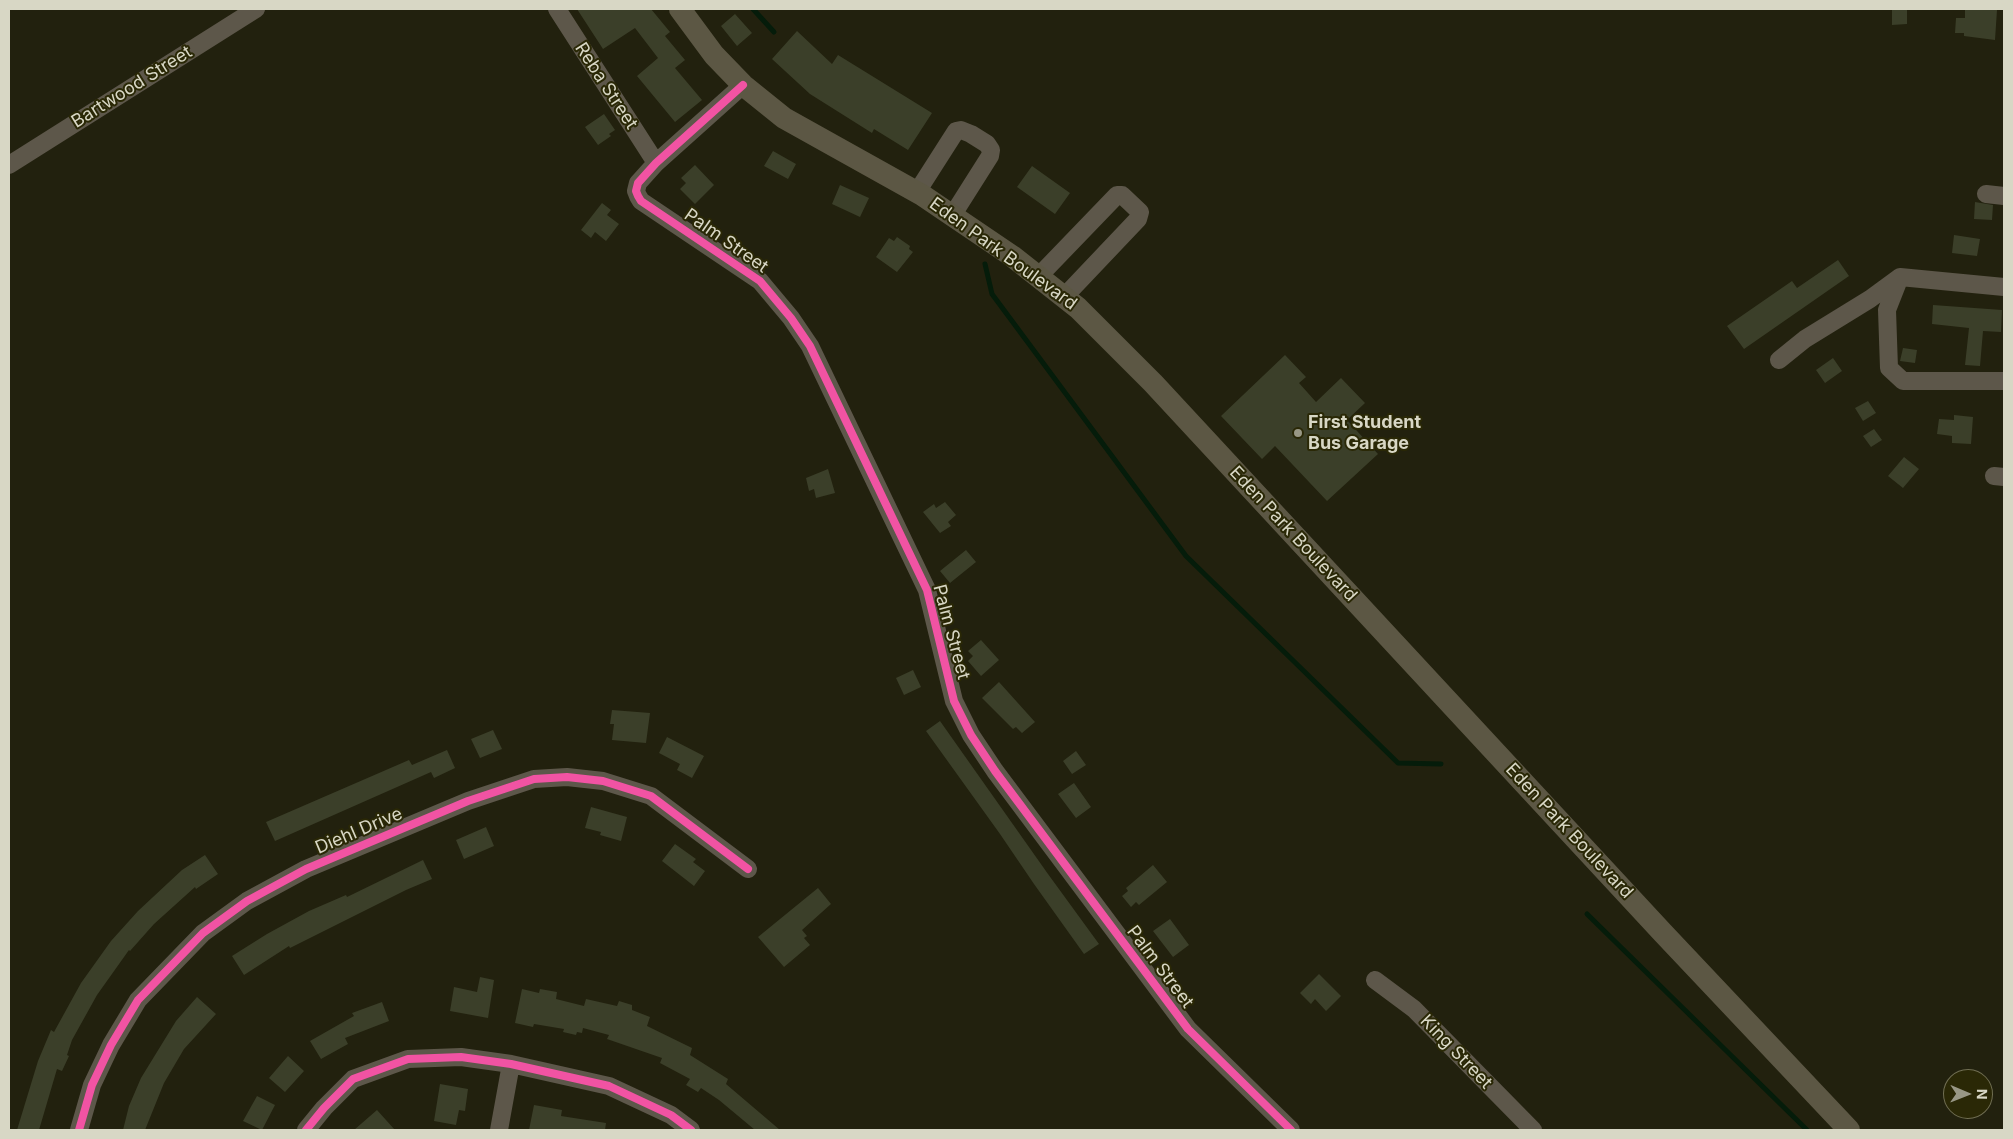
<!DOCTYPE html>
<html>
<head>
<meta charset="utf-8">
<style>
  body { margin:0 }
  #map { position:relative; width:2013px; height:1139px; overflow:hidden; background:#22210e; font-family:Inter,sans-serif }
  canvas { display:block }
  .frame { position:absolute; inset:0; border:10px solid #d8d7c5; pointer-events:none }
  .north { position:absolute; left:1943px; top:1069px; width:50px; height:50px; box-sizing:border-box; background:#2a2806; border:1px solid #706e52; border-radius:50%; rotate:91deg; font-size:14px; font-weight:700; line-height:20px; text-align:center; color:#d8d7c5 }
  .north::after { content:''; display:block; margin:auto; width:18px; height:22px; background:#989785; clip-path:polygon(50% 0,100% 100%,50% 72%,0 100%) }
</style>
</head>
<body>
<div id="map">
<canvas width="2013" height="1139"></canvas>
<div class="frame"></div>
<div class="north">N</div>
</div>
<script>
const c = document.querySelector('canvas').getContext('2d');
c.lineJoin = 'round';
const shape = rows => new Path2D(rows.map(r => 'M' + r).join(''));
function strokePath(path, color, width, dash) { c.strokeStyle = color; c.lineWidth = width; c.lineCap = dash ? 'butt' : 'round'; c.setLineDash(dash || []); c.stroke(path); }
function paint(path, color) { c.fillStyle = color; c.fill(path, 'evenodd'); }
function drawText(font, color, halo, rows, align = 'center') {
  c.font = font + ' Inter,sans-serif'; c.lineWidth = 4; c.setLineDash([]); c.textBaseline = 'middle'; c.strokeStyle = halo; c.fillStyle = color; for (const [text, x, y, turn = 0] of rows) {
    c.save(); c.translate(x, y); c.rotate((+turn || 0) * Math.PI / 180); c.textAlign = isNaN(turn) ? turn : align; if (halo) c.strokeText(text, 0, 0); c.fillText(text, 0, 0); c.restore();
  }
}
strokePath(shape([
  [753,9,774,32],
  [985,264,992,294,1186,556,1398,763,1441,764],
  [1587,914,1807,1130]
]), '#051c0a', 5);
paint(shape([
  [577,9,651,9,670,32,665,36,685,60,675,68,702,100,675,122,637,76,658,58,635,28,603,49],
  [1892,9,1907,9,1907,24,1892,25],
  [1965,9,1997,10,1995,40,1964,36,1964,33,1955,33,1956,18,1965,18],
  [735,14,752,33,737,46,721,26],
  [797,31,832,64,838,55,932,113,908,150,874,129,872,133,810,94,772,59],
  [604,114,615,130,609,134,611,136,598,145,585,127],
  [773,151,796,164,788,179,764,166],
  [695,165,714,185,695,204,680,189,686,183,681,178],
  [1032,166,1070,193,1055,214,1017,187],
  [840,185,869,198,860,217,832,204],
  [1975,202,1993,205,1992,220,1974,219],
  [602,203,611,210,607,215,619,224,606,241,595,232,591,238,581,230],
  [1954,235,1980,239,1977,256,1952,253],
  [897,237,910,246,909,249,913,252,897,272,876,257,889,238,894,241],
  [1838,260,1849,276,1744,349,1727,326,1792,281,1797,288],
  [1933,305,2002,310,2001,332,1983,331,1980,366,1965,365,1969,328,1932,324],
  [1903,348,1917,350,1915,363,1900,361],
  [1285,355,1306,377,1299,383,1316,402,1341,378,1365,403,1347,420,1378,454,1327,501,1275,446,1262,459,1221,416],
  [1833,358,1842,371,1825,383,1816,370],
  [1868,401,1876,413,1863,421,1855,408],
  [1954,415,1973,417,1971,444,1952,443,1952,436,1937,434,1939,419,1954,420],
  [1874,429,1882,440,1871,447,1863,436],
  [1904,457,1919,469,1903,488,1888,476],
  [828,469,835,493,816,498,814,489,809,491,806,478],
  [945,502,956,515,948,522,951,526,940,533,923,512,934,504,936,508],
  [966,550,976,562,950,583,940,571],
  [981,640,999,660,981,676,968,661,973,656,968,651],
  [913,670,921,687,904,695,896,678],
  [999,682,1035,722,1022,733,1016,727,1013,729,982,698],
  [612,710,650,713,646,743,612,740,614,724,610,724],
  [940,721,1048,874,1099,944,1084,954,1034,884,1000,834,926,731],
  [493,730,502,749,480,758,471,739],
  [667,737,704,756,692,778,677,770,680,764,659,753],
  [447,750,455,768,434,778,431,772,275,841,266,822,409,760,412,765],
  [1076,751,1086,765,1072,774,1063,761],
  [1074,783,1091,807,1076,818,1058,794],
  [591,807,627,817,621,841,600,835,601,832,585,828],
  [486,827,494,846,464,859,456,840],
  [675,844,696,859,693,862,705,871,694,886,662,861],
  [205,855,218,874,196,889,195,887,154,924,130,951,129,950,97,995,72,1040,67,1055,69,1056,62,1071,57,1069,39,1130,17,1130,38,1061,51,1030,54,1032,81,983,111,941,138,911,182,870],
  [423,860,432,879,406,890,290,948,289,946,244,975,232,956,267,934,309,911,346,895,347,897],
  [1153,865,1167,882,1139,905,1136,902,1131,907,1122,896,1128,891,1126,888],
  [818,888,831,904,802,930,807,936,804,938,810,945,784,967,758,937],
  [1170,919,1189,945,1173,957,1153,931],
  [1319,974,1341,996,1326,1011,1315,999,1311,1004,1300,993],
  [480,977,494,980,488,1018,450,1011,454,987,477,992],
  [522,989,539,993,540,989,557,992,556,999,584,1006,586,999,617,1006,619,1001,632,1005,632,1010,650,1017,647,1026,692,1048,690,1055,728,1079,726,1084,780,1130,755,1130,719,1100,701,1088,698,1092,686,1085,690,1079,660,1063,662,1058,607,1039,609,1035,583,1028,582,1033,577,1032,576,1035,563,1032,564,1029,534,1024,533,1027,515,1023],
  [197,997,216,1014,184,1049,164,1083,145,1130,123,1130,129,1106,141,1078,176,1021],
  [382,1002,389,1021,345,1038,348,1044,321,1059,310,1041,354,1016,352,1013],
  [288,1056,304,1071,285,1092,269,1078],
  [440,1084,468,1089,465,1111,459,1110,456,1125,434,1121],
  [257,1096,275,1105,262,1130,243,1121],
  [534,1105,562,1110,561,1116,606,1123,605,1130,529,1130],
  [377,1110,395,1130,354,1130]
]), '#3b3f29');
strokePath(shape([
  [557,9,656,163],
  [743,85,656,163,638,183,636,191,638,196,641,201,760,281,791,318,810,346,927,590,954,701,971,735,995,771,1188,1029,1291,1130],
  [9,165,256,9],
  [917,192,956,131,961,130,971,134,987,144,991,150,990,156,952,216],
  [1986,194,2004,196],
  [1038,277,1117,195,1122,195,1140,212,1138,219,1064,297],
  [1900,277,1887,310,1889,368,1903,381,2004,381],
  [1779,360,1805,339,1870,299,1900,277,2004,287],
  [1994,476,2004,477],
  [1375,980,1414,1009,1533,1130],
  [79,1130,92,1085,111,1045,138,1000,203,933,247,901,306,869,468,801,534,779,567,777,603,781,651,796,748,869],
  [306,1130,324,1108,353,1079,408,1059,461,1057,511,1064,609,1086,671,1115,691,1130],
  [499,1130,511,1064]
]), '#5d574a', 18);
strokePath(shape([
  [680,9,714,55,743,85,784,118,922,195,1012,256,1078,308,1153,383,1663,933,1849,1130]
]), '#5c5744', 22);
strokePath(shape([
  [743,85,656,163,638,183,636,191,638,196,641,201,760,281,791,318,810,346,927,590,954,701,971,735,995,771,1188,1029,1291,1130],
  [79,1130,92,1085,111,1045,138,1000,203,933,247,901,306,869,468,801,534,779,567,777,603,781,651,796,748,869],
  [306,1130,324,1108,353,1079,408,1059,461,1057,511,1064,609,1086,671,1115,691,1130]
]), '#f153a3', 8);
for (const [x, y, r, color] of [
  [1298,433,5,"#989785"]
]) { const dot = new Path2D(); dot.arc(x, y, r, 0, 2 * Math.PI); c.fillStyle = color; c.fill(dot); strokePath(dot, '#2a2806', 2); }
drawText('18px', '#d8d7c5', '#2a2806', [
  ["Reba Street",606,86,57],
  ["Bartwood Street",132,87,-32],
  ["Palm Street",726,241,35],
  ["Eden Park Boulevard",1003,254,36],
  ["Eden Park Boulevard",1293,534,47],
  ["Palm Street",951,632,75],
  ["Diehl Drive",359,831,-23],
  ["Eden Park Boulevard",1569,831,47],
  ["Palm Street",1160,967,53],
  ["King Street",1456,1052,46]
]);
drawText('bold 18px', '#d8d7c5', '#2a2806', [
  ["First Student",1308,423],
  ["Bus Garage",1308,444]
], 'left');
</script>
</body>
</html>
